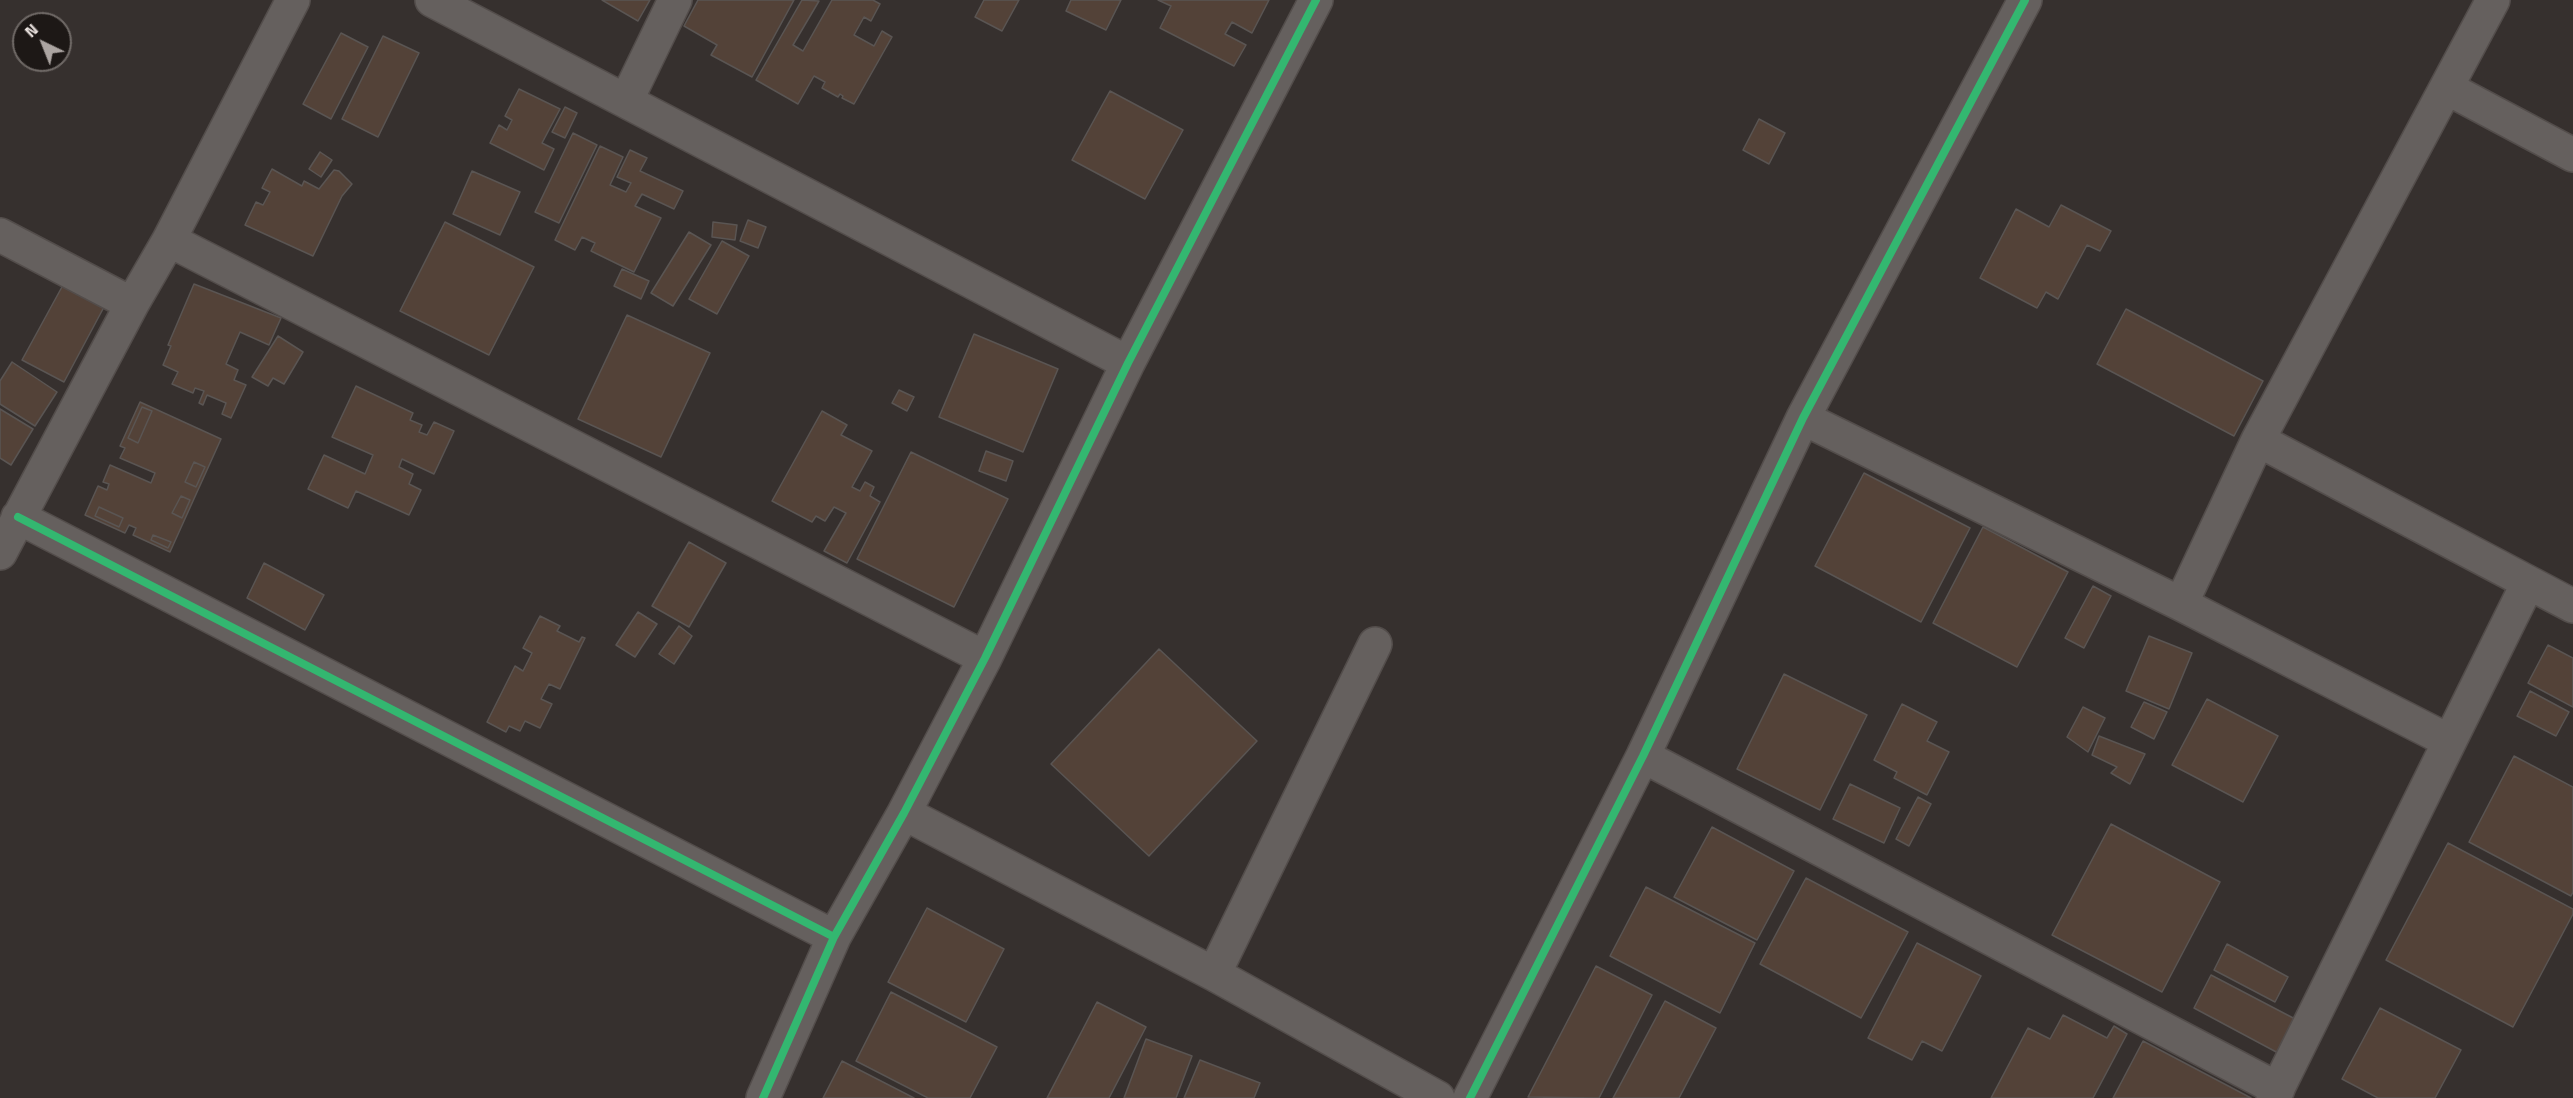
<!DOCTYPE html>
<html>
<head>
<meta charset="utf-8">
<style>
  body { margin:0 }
  #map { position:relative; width:2573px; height:1098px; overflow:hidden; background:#36302e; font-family:"Titillium Web",sans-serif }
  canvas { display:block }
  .north { position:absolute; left:12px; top:12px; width:60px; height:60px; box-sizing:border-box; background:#1d1816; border:2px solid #706a67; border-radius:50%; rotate:317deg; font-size:16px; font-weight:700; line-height:24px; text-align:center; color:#ece4e1 }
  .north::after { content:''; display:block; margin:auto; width:21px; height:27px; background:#aca5a2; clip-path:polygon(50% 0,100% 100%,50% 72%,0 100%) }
</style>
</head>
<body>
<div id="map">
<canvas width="2573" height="1098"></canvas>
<div class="north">N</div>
</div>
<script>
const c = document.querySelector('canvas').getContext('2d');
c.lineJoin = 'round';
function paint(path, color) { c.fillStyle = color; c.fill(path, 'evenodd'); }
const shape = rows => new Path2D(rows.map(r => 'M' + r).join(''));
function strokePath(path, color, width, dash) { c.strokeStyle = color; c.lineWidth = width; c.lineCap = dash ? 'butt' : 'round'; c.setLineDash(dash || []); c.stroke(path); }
const building = shape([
  [602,0,650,0,638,21,602,0],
  [698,0,794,0,752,77,711,55,717,45,684,26,698,0],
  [802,0,819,1,793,45,803,51,832,0,873,0,880,4,871,21,864,17,854,35,874,46,882,31,892,37,854,104,842,98,843,96,840,94,838,97,822,88,825,82,814,76,798,104,756,80,802,0],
  [984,0,1019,0,1002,31,975,17,984,0],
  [1071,0,1121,0,1106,30,1066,11,1071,0],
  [1158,0,1269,0,1252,33,1232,22,1225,34,1246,45,1234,66,1160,28,1171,6,1158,0],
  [341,33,368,47,331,119,303,104,341,33],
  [383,36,419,53,378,137,342,119,383,36],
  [519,89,560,109,542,143,554,149,544,170,490,143,499,125,507,130,512,120,505,116,519,89],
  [1110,91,1183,130,1145,199,1072,160,1110,91],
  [565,107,577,113,565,138,552,132,565,107],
  [1759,119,1785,133,1769,164,1743,150,1759,119],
  [573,133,597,145,559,223,535,212,573,133],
  [600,146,623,157,610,185,626,192,631,183,617,177,630,150,647,158,640,171,683,191,674,209,642,194,635,206,661,218,634,272,591,251,595,243,582,237,575,250,555,240,600,146],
  [320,152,332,160,321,177,309,169,320,152],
  [272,169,302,186,304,181,319,189,334,170,339,171,352,184,342,196,313,256,245,225,256,202,263,205,270,192,262,188,272,169],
  [472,171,520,192,500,235,453,214,472,171],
  [2061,205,2111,231,2100,251,2087,245,2058,299,2046,292,2037,308,1980,278,2016,209,2049,227,2061,205],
  [748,220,766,227,758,248,740,241,748,220],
  [445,222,534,267,489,355,400,311,445,222],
  [713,222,737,225,735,240,712,237,713,222],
  [689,232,711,245,673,306,651,293,689,232],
  [722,241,749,256,717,314,689,299,722,241],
  [622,269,649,281,641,299,614,286,622,269],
  [194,284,281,318,269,345,240,332,226,364,238,370,234,380,246,385,231,418,222,414,226,403,207,395,203,405,199,403,204,391,195,388,193,393,172,384,178,372,163,365,171,346,168,345,194,284],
  [63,285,104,307,64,382,22,360,63,285],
  [2126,309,2263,381,2234,436,2097,364,2126,309],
  [627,315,710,353,661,457,578,419,627,315],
  [974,334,1058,369,1023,452,939,417,974,334],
  [278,336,303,352,284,384,273,378,268,386,252,377,278,336],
  [12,362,57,392,35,426,0,404,0,381,12,362],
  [356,386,413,413,410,420,422,425,419,432,427,435,434,422,454,431,434,474,402,459,399,467,413,474,409,484,421,490,409,515,356,491,348,508,308,489,324,455,365,474,373,455,332,437,356,386],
  [899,390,914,397,907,411,892,403,899,390],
  [140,402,221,439,170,552,133,535,136,528,129,525,125,533,85,515,98,486,107,490,109,484,103,482,110,465,151,483,155,473,120,458,125,448,120,446,140,402],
  [142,407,152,411,138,443,128,438,142,407],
  [194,462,205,467,196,487,185,482,194,462],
  [181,496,190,500,182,518,172,513,181,496],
  [99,507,123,518,119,527,95,516,99,507],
  [153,535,171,542,168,548,151,540,153,535],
  [142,407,152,411,138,443,128,438,142,407],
  [0,409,33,429,11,465,0,458,0,409],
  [822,411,847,425,841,435,872,451,852,487,860,491,865,482,874,487,870,496,880,502,847,563,824,551,846,513,834,507,825,521,816,516,812,522,772,501,822,411],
  [986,451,1013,461,1006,481,979,471,986,451],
  [911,452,1008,499,954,607,857,559,911,452],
  [194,462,205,467,196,487,185,482,194,462],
  [1864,473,1970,528,1921,622,1815,566,1864,473],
  [181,496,190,500,182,518,172,513,181,496],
  [99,507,123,518,119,527,95,516,99,507],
  [1983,527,2068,572,2017,667,1933,623,1983,527],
  [153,535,171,542,168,548,151,540,153,535],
  [689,542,726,563,689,627,652,606,689,542],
  [264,563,324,595,305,630,247,598,264,563],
  [2093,586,2111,596,2084,648,2065,638,2093,586],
  [638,612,657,624,635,657,616,645,638,612],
  [540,616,560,626,557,631,579,642,582,637,585,638,560,689,549,684,541,699,552,704,540,728,525,721,520,731,509,726,506,732,487,722,515,666,523,671,532,653,523,648,540,616],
  [679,626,692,636,674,664,659,654,679,626],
  [2149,636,2192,653,2169,709,2126,691,2149,636],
  [2548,645,2573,658,2573,707,2528,683,2548,645],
  [1159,649,1257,741,1149,856,1051,764,1159,649],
  [1784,674,1867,715,1820,810,1737,769,1784,674],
  [2530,691,2569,712,2556,736,2517,716,2530,691],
  [2207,699,2278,736,2243,802,2172,765,2207,699],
  [2144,702,2167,712,2154,739,2131,727,2144,702],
  [1902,704,1937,722,1927,741,1949,752,1927,795,1894,778,1897,772,1874,760,1902,704],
  [2083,707,2105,718,2088,752,2067,737,2083,707],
  [2099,736,2145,754,2130,784,2111,773,2117,767,2092,755,2099,736],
  [2514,756,2573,787,2573,892,2571,896,2469,842,2514,756],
  [1850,784,1900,808,1884,843,1833,819,1850,784],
  [1918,797,1931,804,1909,846,1896,839,1918,797],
  [2111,824,2220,882,2162,992,2052,935,2111,824],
  [1712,827,1794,871,1757,940,1674,897,1712,827],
  [2448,843,2573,909,2573,914,2513,1027,2386,960,2448,843],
  [1806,878,1908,932,1861,1018,1760,964,1806,878],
  [1646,887,1755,943,1720,1013,1610,956,1646,887],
  [927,908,1004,949,966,1022,888,982,927,908],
  [1917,943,1981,976,1942,1051,1922,1041,1912,1060,1868,1038,1917,943],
  [2227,944,2288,977,2275,1002,2214,970,2227,944],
  [1596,966,1652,995,1599,1098,1528,1097,1596,966],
  [2211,975,2297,1020,2280,1054,2194,1008,2211,975],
  [891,992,997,1047,970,1098,928,1098,856,1061,891,992],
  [1665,1001,1716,1028,1679,1098,1613,1098,1665,1001],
  [1097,1002,1146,1027,1109,1098,1047,1098,1097,1002],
  [2380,1008,2461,1050,2435,1098,2378,1098,2342,1079,2380,1008],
  [2063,1015,2107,1038,2114,1026,2127,1034,2093,1098,1991,1098,2028,1028,2050,1039,2063,1015],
  [1146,1039,1192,1056,1176,1098,1124,1098,1146,1039],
  [2143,1041,2251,1098,2113,1098,2143,1041],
  [1200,1060,1260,1083,1254,1098,1184,1098,1200,1060],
  [842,1061,914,1098,823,1098,842,1061]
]);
paint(building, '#534238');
strokePath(building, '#5a5553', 1.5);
const minor = shape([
  [432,0,1128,363],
  [2447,88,2573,155],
  [626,101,675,0],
  [0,235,132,304],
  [169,240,985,658],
  [1803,418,2181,604,2449,741],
  [2258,440,2573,606],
  [18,517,834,937],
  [0,553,132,304,169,240,293,0],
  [2181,604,2258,440,2493,0],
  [1643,756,2278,1089],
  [904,813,1214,974,1438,1098],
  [1214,974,1375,644],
  [763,1098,834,937,904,813,985,658,1128,363,1316,0],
  [1470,1098,1643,756,1803,418,2025,0],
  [2273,1098,2528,583]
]);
strokePath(minor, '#534d4b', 36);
strokePath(minor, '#65605e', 33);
strokePath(shape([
  [18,517,834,937],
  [763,1098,834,937,904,813,985,658,1128,363,1316,0],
  [1470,1098,1643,756,1803,418,2025,0]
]), '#33b770', 8);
</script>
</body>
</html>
